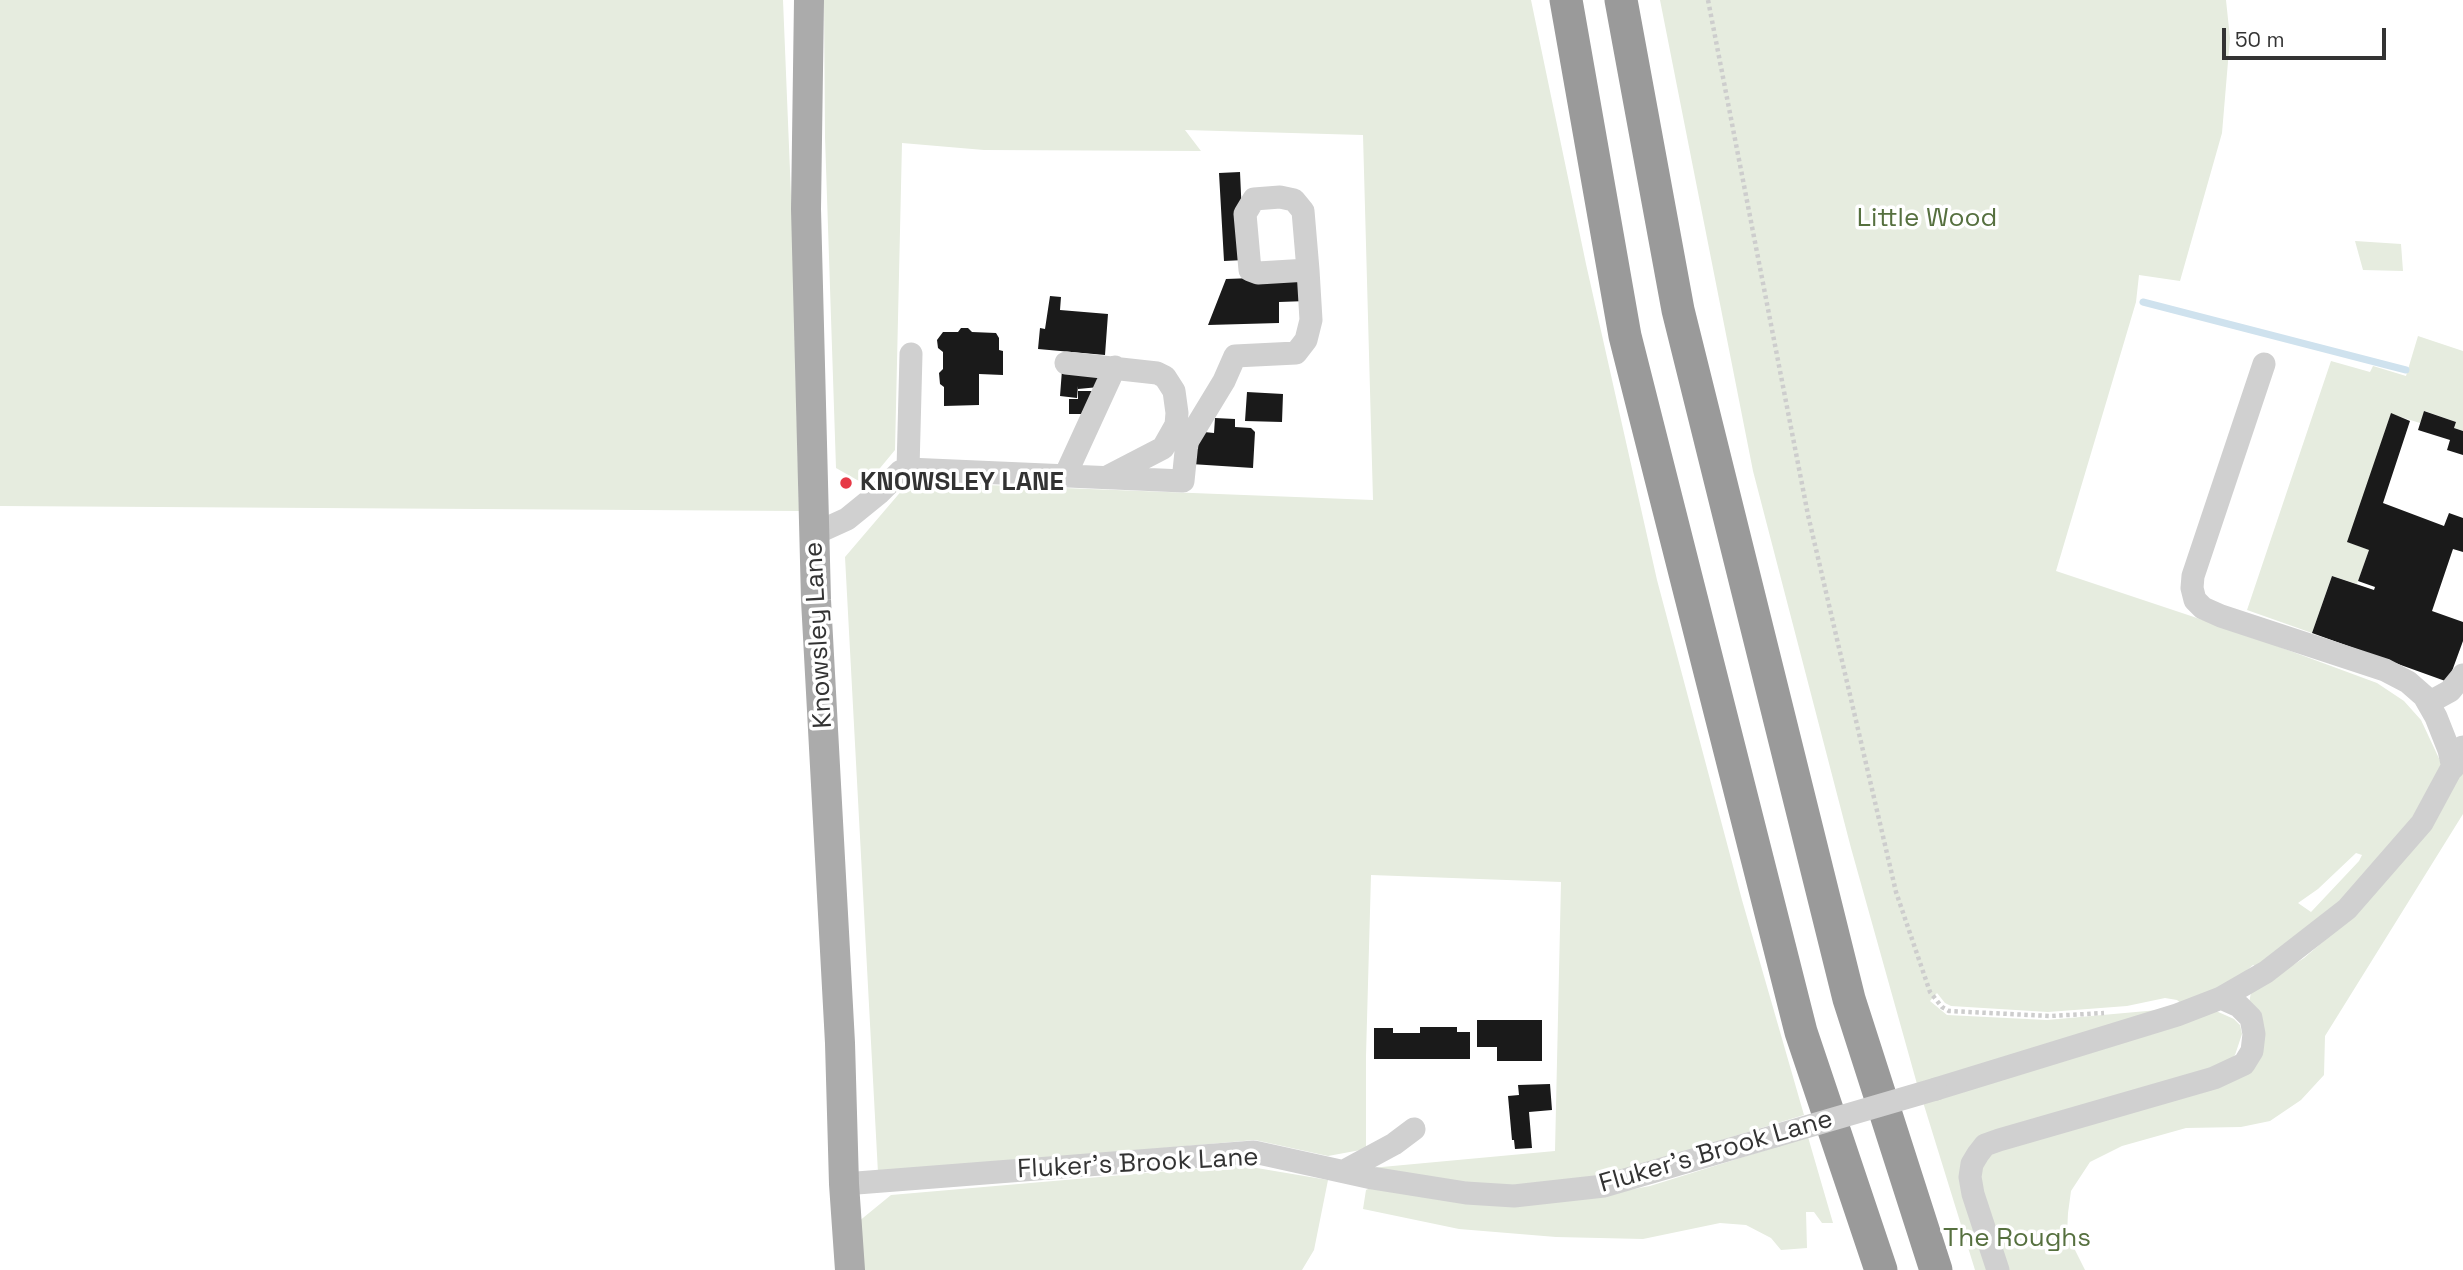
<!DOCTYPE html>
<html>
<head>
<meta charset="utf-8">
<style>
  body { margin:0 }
  #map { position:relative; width:2463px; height:1270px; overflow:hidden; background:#fff; font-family:"Space Grotesk",sans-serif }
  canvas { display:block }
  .scale { position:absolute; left:2222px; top:28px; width:164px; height:32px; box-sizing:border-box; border:4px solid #333; border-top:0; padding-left:9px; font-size:21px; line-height:24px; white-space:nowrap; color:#333; -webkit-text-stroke:5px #fff; paint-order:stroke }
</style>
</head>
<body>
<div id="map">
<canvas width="2463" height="1270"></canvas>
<div class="scale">50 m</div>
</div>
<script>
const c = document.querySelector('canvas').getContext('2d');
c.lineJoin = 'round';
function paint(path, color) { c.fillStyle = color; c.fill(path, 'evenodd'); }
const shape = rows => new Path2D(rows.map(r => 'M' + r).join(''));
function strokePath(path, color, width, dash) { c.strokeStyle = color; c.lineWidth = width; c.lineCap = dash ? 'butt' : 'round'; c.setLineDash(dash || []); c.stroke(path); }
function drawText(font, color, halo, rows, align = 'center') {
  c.font = font + ' "Space Grotesk",sans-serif'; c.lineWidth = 7; c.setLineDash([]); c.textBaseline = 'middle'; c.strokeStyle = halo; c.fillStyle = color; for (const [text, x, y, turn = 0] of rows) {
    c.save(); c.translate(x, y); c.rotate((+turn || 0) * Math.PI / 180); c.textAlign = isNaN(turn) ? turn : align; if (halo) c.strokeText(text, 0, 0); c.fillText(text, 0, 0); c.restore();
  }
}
paint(shape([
  [0,0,783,0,792,220,799,511,0,506],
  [824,0,1531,0,1586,264,1657,580,1742,900,1804,1115,1599,1177,1498,1188,1371,1168,1555,1151,1561,882,1371,875,1366,1056,1366,1149,1328,1156,1255,1140,878,1173,845,557,909,482,1373,500,1363,135,1185,130,1201,151,984,150,902,143,895,450,866,485,836,468,825,137],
  [1660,0,2226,0,2230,38,2222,133,2180,281,2139,275,2136,302,2056,571,2239,632,2377,683,2404,701,2421,720,2443,767,2421,808,2356,890,2258,968,2253,965,2237,979,2183,1005,2177,1000,2165,998,2127,1006,2048,1012,1951,1006,1945,1003,1937,993,1930,1001,1947,1015,2047,1020,2158,1010,1917,1084,1851,848,1753,471],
  [2356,853,2362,855,2359,861,2311,912,2298,903,2318,889],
  [2355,241,2401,244,2403,271,2363,270],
  [2418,336,2463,351,2463,431,2454,428,2456,422,2425,411,2420,423,2391,414,2348,542,2369,550,2357,584,2332,576,2312,633,2247,610,2331,361,2370,372,2373,366,2406,376],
  [2463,764,2463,814,2325,1036,2324,1075,2301,1100,2270,1121,2241,1127,2186,1128,2122,1146,2090,1162,2071,1191,2068,1213,2067,1234,2085,1270,1975,1270,1923,1102,2216,1011,2234,1019,2240,1025,2242,1034,2235,1055,2221,1067,1981,1155,2237,1075,2251,992,2304,958,2352,917],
  [1808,1137,1833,1223,1822,1223,1814,1212,1806,1212,1807,1248,1781,1250,1771,1238,1746,1225,1720,1223,1643,1239,1556,1237,1459,1229,1363,1209,1366,1190,1374,1186,1602,1195,1650,1186],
  [1239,1165,1328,1180,1314,1250,1302,1270,862,1270,858,1222,891,1195]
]), '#e6ecdf');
strokePath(shape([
  [2143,302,2406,370]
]), '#cfe2ee', 7);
paint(shape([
  [1240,172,1244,260,1224,261,1219,173],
  [1306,276,1307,301,1279,302,1279,323,1208,325,1226,279],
  [1050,296,1061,297,1060,310,1108,314,1105,355,1038,349,1040,328,1045,329],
  [961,328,968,328,972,332,996,333,999,338,999,350,1003,351,1003,375,979,374,979,405,944,406,944,387,940,384,939,373,943,369,943,352,938,348,937,340,943,332,958,332],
  [1062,370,1101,374,1099,387,1078,389,1078,386,1077,398,1060,396],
  [1078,391,1092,391,1089,414,1069,414,1069,399,1078,399],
  [1247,392,1283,394,1282,422,1245,421],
  [2424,411,2456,422,2454,428,2463,431,2463,455,2447,450,2450,440,2418,430],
  [2391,413,2410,421,2383,503,2444,526,2449,513,2463,518,2463,552,2453,549,2432,611,2463,622,2463,641,2448,682,2312,633,2332,576,2374,590,2375,587,2358,581,2369,550,2347,542],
  [1215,418,1235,419,1235,427,1251,428,1255,432,1253,468,1191,464,1192,449,1198,449,1199,436,1204,432,1214,433],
  [1477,1020,1542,1020,1542,1061,1497,1061,1497,1047,1477,1047],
  [1420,1027,1457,1027,1457,1032,1470,1032,1470,1059,1374,1059,1374,1028,1393,1028,1393,1033,1420,1033],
  [1550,1084,1552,1110,1529,1112,1532,1148,1515,1149,1514,1140,1512,1140,1508,1096,1519,1095,1518,1085]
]), '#1a1a1a');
strokePath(shape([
  [1708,0,1808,515,1896,892,1930,992,1942,1007,1949,1011,2050,1016,2104,1013]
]), '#cdcdcd', 4.5, [3.5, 3.5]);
strokePath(shape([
  [1066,363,1157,373,1165,377,1174,391,1177,413,1176,425,1163,448,1109,476],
  [2264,364,2193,576,2192,588,2195,600,2203,608,2221,616,2385,670,2408,682,2424,696,2436,717,2449,750,2453,768],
  [908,469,911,354],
  [1065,476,1115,367],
  [814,534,847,519,879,493,901,471,908,469,1183,481,1187,442,1224,381,1235,356,1296,353,1306,340,1311,320,1308,270,1303,211,1294,200,1280,197,1254,199,1245,214,1250,270,1258,273,1308,270],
  [2428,703,2450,691,2463,675],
  [1936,1089,2177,1015,2221,998,2266,972,2347,909,2422,823,2463,747],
  [1344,1171,1394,1144,1414,1129],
  [844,1184,1254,1152,1372,1178,1466,1193,1514,1196,1604,1186,1775,1136],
  [1998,1270,1973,1194,1970,1177,1972,1164,1978,1154,1985,1145,1999,1140,2214,1078,2244,1064,2252,1051,2254,1034,2251,1018,2239,1006,2221,998]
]), '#d0d0d0', 23);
strokePath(shape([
  [809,0,806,209,816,600,840,1043,844,1184,850,1270]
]), '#ababab', 30);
strokePath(shape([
  [1566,0,1625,336,1801,1032,1881,1270],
  [1621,0,1678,310,1849,999,1936,1270]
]), '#9a9a9a', 33);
strokePath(shape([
  [1775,1136,1936,1089]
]), '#d0d0d0', 23);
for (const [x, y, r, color] of [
  [846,483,7,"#e63946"]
]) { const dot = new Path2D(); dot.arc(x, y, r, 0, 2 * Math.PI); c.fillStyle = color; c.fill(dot); strokePath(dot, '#fff', 2.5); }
drawText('26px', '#56703f', '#fff', [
  ["Little Wood",1927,219],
  ["The Roughs",2017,1239]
]);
drawText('bold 26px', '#333', '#fff', [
  ["KNOWSLEY LANE",860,483]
], 'left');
drawText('26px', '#333', '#fff', [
  ["Knowsley Lane",819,635,-93],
  ["Fluker's Brook Lane",1716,1152,-16],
  ["Fluker's Brook Lane",1138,1164,-3]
]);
</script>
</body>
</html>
